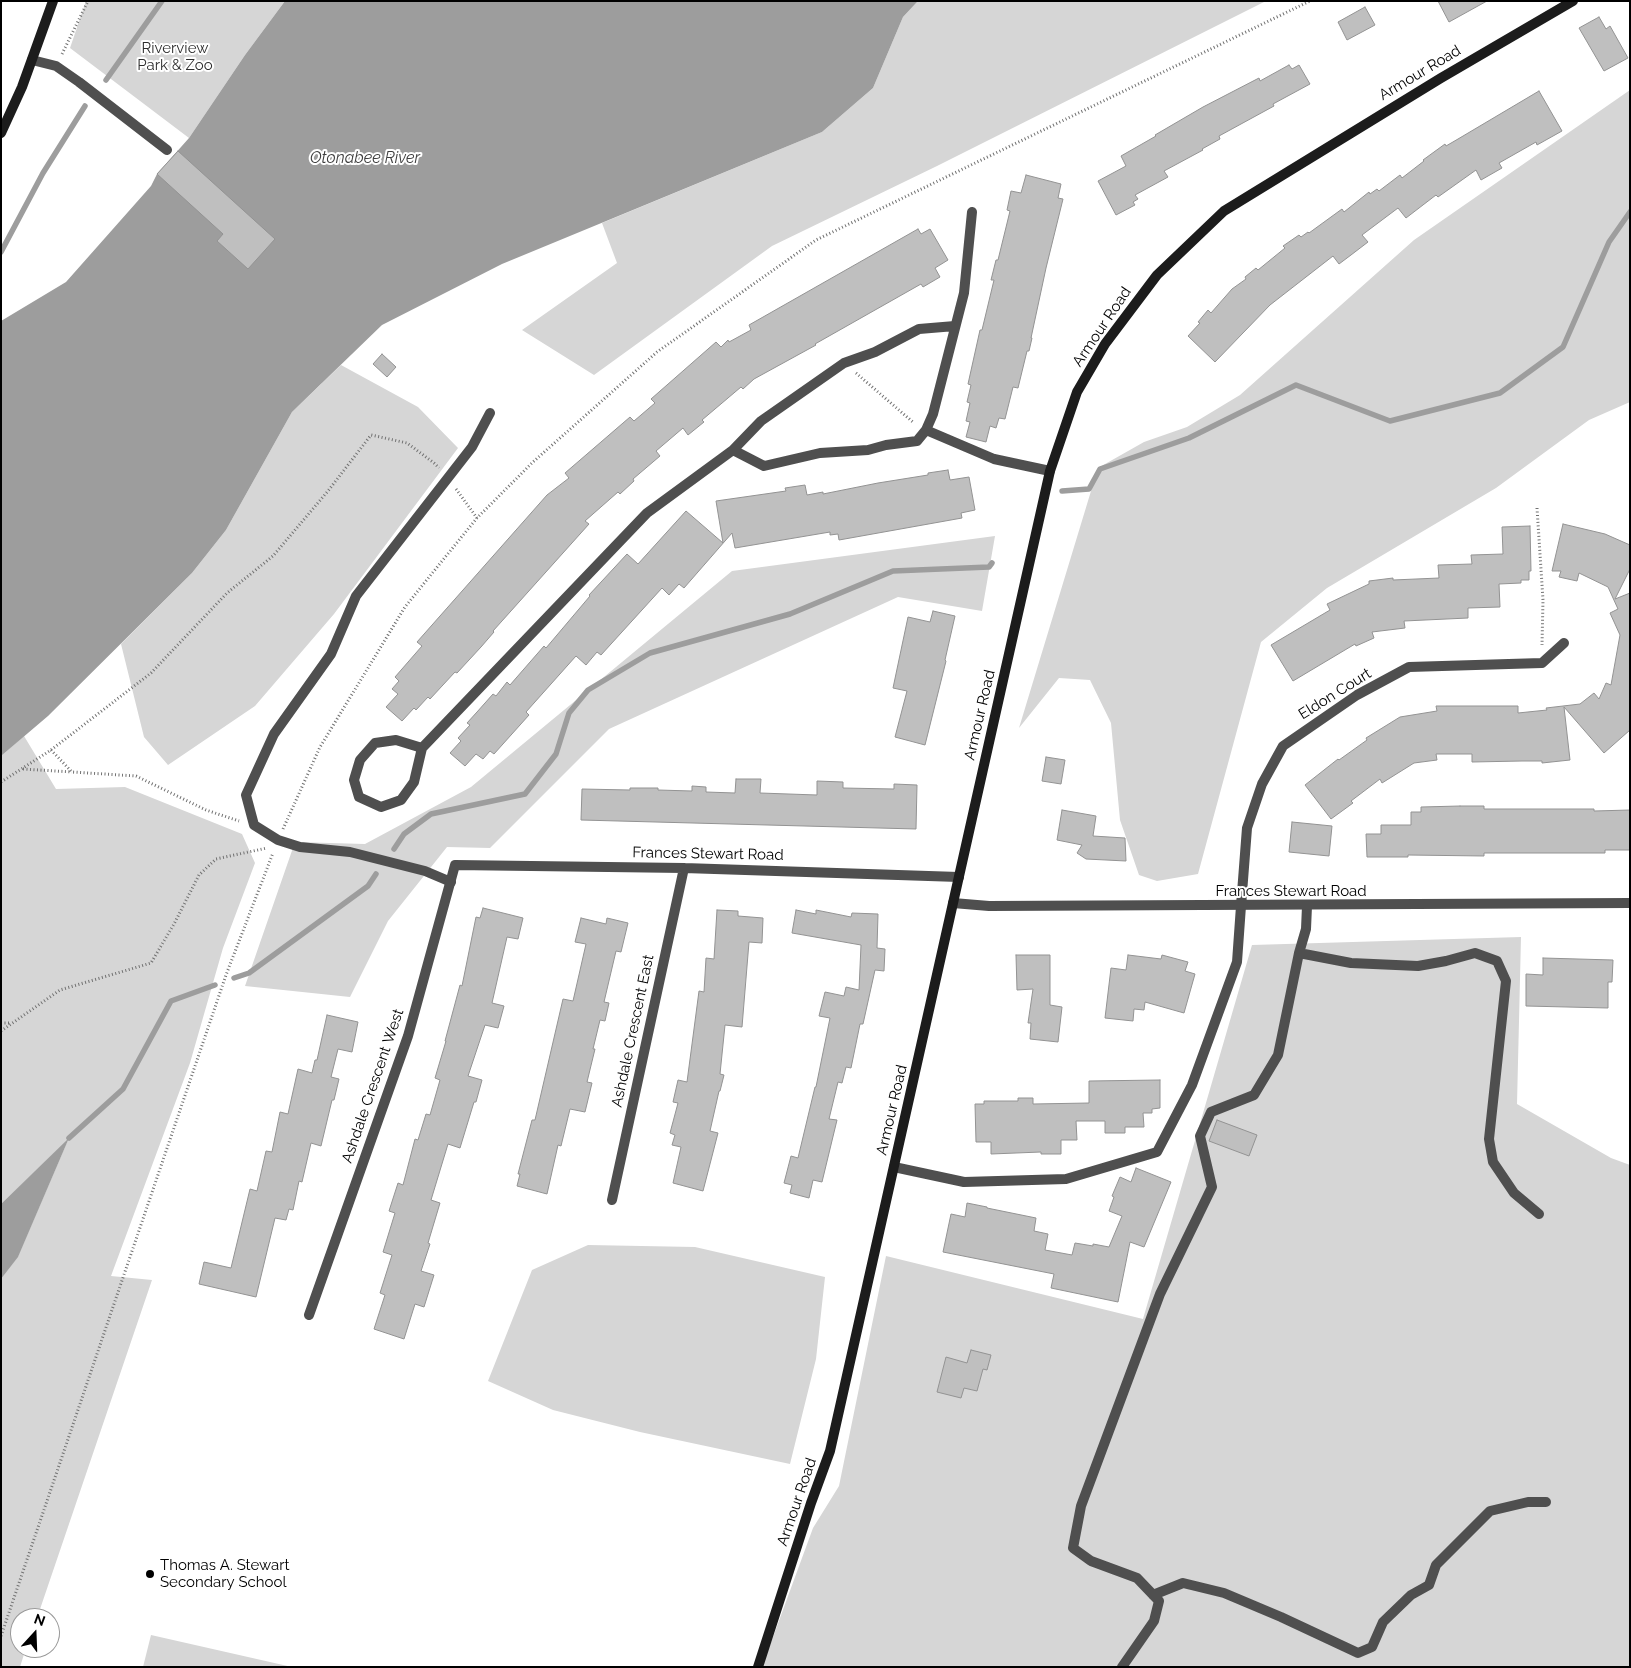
<!DOCTYPE html>
<html>
<head>
<meta charset="utf-8">
<style>
  body { margin:0 }
  #map { position:relative; width:1631px; height:1668px; overflow:hidden; background:#fff; font-family:Raleway,sans-serif }
  canvas { display:block }
  .frame { position:absolute; inset:0; border:2px solid #000; pointer-events:none }
  .north { position:absolute; left:10px; top:1608px; width:50px; height:50px; box-sizing:border-box; background:#fff; border:1px solid #999; border-radius:50%; rotate:20deg; font-size:14px; font-weight:700; line-height:20px; text-align:center; color:#000 }
  .north::after { content:''; display:block; margin:auto; width:18px; height:22px; background:#000; clip-path:polygon(50% 0,100% 100%,50% 72%,0 100%) }
</style>
</head>
<body>
<div id="map">
<canvas width="1631" height="1668"></canvas>
<div class="frame"></div>
<div class="north">N</div>
</div>
<script>
const c = document.querySelector('canvas').getContext('2d');
c.lineJoin = 'round';
function paint(path, color) { c.fillStyle = color; c.fill(path, 'evenodd'); }
const shape = rows => new Path2D(rows.map(r => 'M' + r).join(''));
function strokePath(path, color, width, dash) { c.strokeStyle = color; c.lineWidth = width; c.lineCap = dash ? 'butt' : 'round'; c.setLineDash(dash || []); c.stroke(path); }
function drawText(font, color, halo, rows, align = 'center') {
  c.font = font + ' Raleway,sans-serif'; c.lineWidth = 4; c.setLineDash([]); c.textBaseline = 'middle'; c.strokeStyle = halo; c.fillStyle = color; for (const [text, x, y, turn = 0] of rows) {
    c.save(); c.translate(x, y); c.rotate((+turn || 0) * Math.PI / 180); c.textAlign = isNaN(turn) ? turn : align; if (halo) c.strokeText(text, 0, 0); c.fillText(text, 0, 0); c.restore();
  }
}
paint(shape([
  [86,1,285,1,245,55,189,138,70,48],
  [918,1,1266,1,937,166,772,246,594,375,522,330,617,263,602,223,822,132,873,88,903,17],
  [1630,90,1630,402,1589,420,1496,488,1327,588,1261,642,1198,874,1157,881,1139,875,1120,820,1111,723,1090,680,1059,678,1019,728,1098,468,1144,442,1187,427,1240,395,1414,240],
  [341,365,418,407,458,448,334,614,255,706,168,765,144,737,121,644,192,573,226,530,292,412],
  [995,536,982,611,898,597,609,729,490,848,447,847,388,921,350,997,245,986,295,842,365,844,471,787,732,571],
  [24,736,56,789,125,787,242,834,255,863,223,948,190,1063,111,1276,152,1280,37,1618,20,1618,20,1648,26,1648,20,1667,1,1667,1,1279,18,1256,68,1140,1,1204,1,756],
  [1521,937,1517,1104,1611,1158,1630,1165,1630,1667,762,1667,813,1528,839,1486,886,1256,1143,1319,1252,945],
  [588,1245,695,1247,825,1277,816,1359,790,1464,640,1432,553,1410,488,1381,532,1270],
  [151,1635,292,1667,143,1667]
]), '#d6d6d6');
paint(shape([
  [285,1,918,1,903,17,873,88,822,132,502,264,382,325,292,412,226,530,192,573,48,716,1,756,1,321,66,282,151,186,157,174,189,138,245,55],
  [69,1138,18,1257,1,1279,1,1204]
]), '#9d9d9d');
strokePath(shape([
  [106,80,162,1],
  [1,252,43,173,85,106],
  [1062,491,1089,489,1100,469,1189,438,1296,385,1390,421,1500,393,1563,347,1609,242,1630,212],
  [394,849,404,834,431,814,525,794,556,754,569,713,588,690,650,653,790,614,893,571,989,567,992,563],
  [234,978,249,973,368,886,376,874],
  [69,1138,123,1089,171,1001,215,985]
]), '#9d9d9d', 5.5);
const building = shape([
  [1438,1,1487,1,1449,22,1438,1],
  [1365,7,1375,25,1347,40,1338,22,1365,7],
  [1599,17,1606,29,1610,26,1628,58,1604,71,1579,28,1599,17],
  [1289,65,1292,69,1299,65,1310,84,1273,104,1274,106,1219,136,1220,139,1202,149,1203,150,1164,171,1168,177,1135,195,1138,199,1133,202,1135,205,1116,215,1098,181,1126,166,1121,156,1156,136,1155,135,1203,107,1259,78,1260,81,1289,65],
  [1539,91,1562,131,1537,145,1536,142,1499,163,1502,168,1481,180,1476,170,1438,197,1436,195,1406,218,1398,208,1362,235,1368,242,1351,255,1339,264,1333,256,1270,305,1215,362,1188,336,1200,323,1198,322,1208,310,1211,313,1232,289,1246,279,1245,277,1256,268,1258,270,1285,248,1283,246,1299,235,1301,237,1308,232,1309,233,1342,209,1344,212,1369,192,1370,194,1377,189,1379,191,1400,175,1402,178,1424,161,1423,160,1445,144,1446,146,1458,139,1539,91],
  [178,151,275,239,248,269,217,241,223,234,157,174,178,151],
  [1026,175,1061,184,1058,198,1063,199,1046,268,1031,338,1032,338,1029,351,1027,351,1018,388,1013,387,1005,419,999,418,996,428,990,426,986,442,966,437,970,422,966,421,970,403,967,402,971,385,968,384,980,330,982,330,994,280,991,280,996,260,998,260,1010,211,1007,210,1011,191,1021,193,1026,175],
  [918,229,921,234,930,229,948,260,935,268,940,277,923,287,921,284,815,344,816,345,754,379,743,389,741,387,702,420,704,422,688,435,683,428,656,451,660,456,633,479,634,481,620,494,618,492,585,521,589,524,493,631,494,632,481,647,457,673,455,672,430,699,428,697,416,710,414,708,402,721,386,707,398,694,392,689,399,681,395,677,422,646,417,642,547,495,569,478,565,473,630,417,634,421,655,403,651,399,716,342,721,347,728,340,729,342,751,330,749,325,918,229],
  [382,354,396,367,387,377,373,364,382,354],
  [948,470,950,480,969,477,975,510,961,513,962,518,839,540,838,534,830,535,830,532,735,548,732,533,684,588,679,584,669,595,662,588,601,655,597,652,586,665,576,656,526,712,529,715,494,754,490,751,483,759,476,754,465,766,450,753,461,741,458,738,470,725,467,723,477,712,493,694,496,696,507,682,510,685,544,646,546,648,590,596,589,595,627,554,638,564,686,511,723,543,716,501,786,491,785,488,805,485,807,495,823,492,823,494,878,483,928,475,928,473,948,470],
  [1563,524,1605,534,1630,545,1630,569,1615,599,1630,593,1630,730,1604,753,1564,707,1570,760,1542,763,1542,761,1522,761,1472,762,1472,754,1436,754,1437,760,1414,763,1382,783,1380,779,1351,801,1353,803,1331,819,1305,785,1338,759,1339,760,1367,740,1366,738,1400,717,1437,711,1436,706,1518,706,1518,713,1547,710,1546,708,1580,704,1594,693,1599,699,1606,683,1611,685,1620,635,1610,613,1618,609,1608,587,1579,573,1577,581,1559,577,1561,571,1552,571,1563,524],
  [1530,526,1531,571,1529,571,1529,580,1521,580,1521,583,1499,584,1500,607,1468,608,1468,618,1404,621,1405,628,1372,632,1374,638,1356,646,1355,644,1293,681,1271,645,1330,610,1327,604,1369,584,1369,581,1393,578,1393,580,1439,578,1438,565,1472,564,1471,555,1503,554,1502,527,1530,526],
  [933,611,955,616,945,660,946,661,925,745,895,737,907,691,893,688,908,617,930,622,933,611],
  [1046,757,1065,760,1061,784,1042,781,1046,757],
  [736,779,761,779,760,793,817,795,817,781,843,782,843,788,894,789,894,784,917,785,916,829,581,820,582,789,630,790,630,788,658,788,658,790,692,791,692,786,706,787,706,792,735,793,736,779],
  [1460,806,1484,806,1484,809,1594,809,1594,811,1630,810,1630,850,1605,850,1605,853,1484,853,1484,856,1408,855,1408,857,1367,857,1366,834,1381,834,1381,825,1411,825,1411,812,1421,812,1421,807,1460,806],
  [1062,810,1096,816,1093,836,1125,838,1126,861,1086,859,1077,853,1082,845,1057,840,1062,810],
  [1292,822,1332,826,1329,856,1289,852,1292,822],
  [483,908,523,918,518,939,507,937,492,1003,504,1006,498,1028,485,1025,468,1076,482,1080,476,1102,474,1102,460,1148,448,1144,431,1200,440,1203,428,1243,430,1244,421,1271,434,1275,424,1307,415,1304,404,1339,374,1329,385,1295,380,1293,392,1255,383,1252,395,1213,389,1211,398,1183,403,1185,415,1139,418,1140,426,1114,430,1115,440,1080,435,1078,446,1041,445,1041,460,985,462,986,476,917,480,918,483,908],
  [717,910,738,911,738,916,763,918,762,943,749,942,742,1027,725,1025,720,1074,724,1075,720,1091,719,1091,710,1131,718,1133,703,1191,673,1183,681,1147,672,1145,675,1135,670,1133,678,1103,673,1102,678,1080,687,1082,699,991,704,992,706,958,714,959,717,910],
  [796,910,816,914,816,910,851,917,852,913,878,914,877,948,885,949,884,971,875,970,863,1024,860,1024,851,1068,846,1067,842,1083,838,1082,829,1119,837,1120,822,1182,813,1180,809,1198,790,1193,792,1185,784,1183,791,1156,798,1158,815,1087,816,1087,830,1018,819,1016,825,992,844,996,846,987,859,990,861,945,792,933,796,910],
  [581,918,606,924,607,918,628,923,621,952,616,951,604,1002,609,1003,605,1021,600,1020,593,1049,595,1049,587,1082,592,1083,585,1112,570,1109,561,1146,558,1145,547,1194,517,1186,520,1174,518,1174,532,1120,535,1120,563,999,573,1001,586,944,575,942,581,918],
  [1016,955,1050,955,1050,1005,1062,1007,1058,1042,1030,1039,1031,1023,1028,1023,1033,989,1017,990,1016,955],
  [1128,955,1161,959,1162,955,1188,962,1185,971,1195,974,1184,1013,1145,1002,1144,1010,1134,1009,1133,1021,1105,1018,1111,968,1126,970,1128,955],
  [1543,958,1613,960,1612,982,1608,982,1608,1008,1526,1006,1526,974,1543,975,1543,958],
  [327,1015,358,1022,352,1052,338,1049,331,1077,339,1079,334,1100,332,1100,321,1146,311,1143,302,1182,299,1181,293,1210,289,1209,286,1220,275,1218,256,1297,199,1284,204,1262,231,1268,250,1189,257,1191,266,1151,272,1152,280,1112,288,1114,298,1069,312,1073,315,1060,317,1060,327,1015],
  [1160,1080,1160,1108,1152,1109,1152,1113,1143,1113,1144,1127,1125,1127,1125,1133,1105,1133,1105,1121,1076,1121,1077,1140,1061,1140,1061,1154,1041,1154,1041,1152,991,1154,991,1142,976,1142,975,1104,984,1104,984,1101,1018,1101,1018,1098,1033,1098,1033,1104,1089,1103,1089,1081,1160,1080],
  [1217,1120,1257,1135,1249,1156,1209,1141,1217,1120],
  [1136,1168,1171,1182,1144,1247,1130,1242,1118,1302,1051,1288,1054,1274,943,1252,951,1214,965,1217,967,1203,987,1207,987,1208,1036,1218,1034,1231,1048,1234,1045,1250,1072,1255,1075,1243,1093,1246,1093,1244,1109,1247,1122,1216,1109,1211,1114,1197,1112,1196,1120,1177,1131,1182,1136,1168],
  [971,1350,991,1355,987,1370,983,1369,977,1391,964,1388,961,1398,937,1392,946,1357,967,1363,971,1350]
]);
paint(building, '#bfbfbf');
strokePath(building, '#939393', 1);
strokePath(shape([
  [62,54,88,1],
  [856,373,914,423],
  [456,489,477,518],
  [1537,508,1543,600,1542,645],
  [51,750,72,772,136,776,206,810,239,821],
  [23,769,72,772],
  [1,782,51,750,151,673,227,593,273,556,328,491,371,435,407,443,434,463,439,468],
  [283,829,320,747,405,607,438,566,477,518,533,462,657,352,816,240,1310,1],
  [1,1023,11,1023],
  [1,1031,60,990,151,963,174,924,199,875,216,859,267,848],
  [1,1636,226,975,273,853]
]), '#717171', 3, [1, 2.5]);
strokePath(shape([
  [32,60,56,66,79,82,167,150],
  [926,430,994,459,1050,471],
  [733,450,764,466,820,453,868,450,886,445,917,441,926,430,933,414,964,293,972,212],
  [422,748,396,740,375,743,360,760,354,780,359,797,381,807,401,800,414,782,422,748,647,513,733,450,761,421,844,363,875,352,919,329,955,326],
  [451,882,425,871,350,852,300,847,278,840,254,825,246,795,274,734,331,654,356,596,472,447,490,413],
  [1299,953,1351,963,1418,966,1446,961,1475,953,1497,961,1506,981,1489,1139,1493,1162,1514,1193,1539,1214],
  [894,1167,964,1182,1066,1179,1157,1152,1192,1085,1237,962,1241,906],
  [1153,1595,1183,1583,1224,1593,1281,1617,1358,1653,1372,1647,1383,1622,1411,1595,1429,1585,1436,1565,1490,1511,1528,1502,1546,1502],
  [1122,1667,1154,1621,1159,1601,1137,1578,1091,1561,1073,1548,1081,1506,1160,1294,1212,1187,1200,1136,1211,1112,1254,1095,1278,1055,1299,953,1306,929,1307,906]
]), '#4f4f4f', 10);
strokePath(shape([
  [953,903,989,906,1630,903],
  [1241,906,1247,828,1262,784,1283,746,1357,695,1409,667,1542,663,1564,643],
  [612,1200,684,868],
  [309,1315,408,1036,455,865,684,868,959,877]
]), '#4f4f4f', 10);
strokePath(shape([
  [1,133,22,87,53,1],
  [758,1667,811,1503,830,1451,1050,471,1077,392,1105,344,1157,275,1224,211,1441,78,1573,1]
]), '#1c1c1c', 10);
for (const [x, y, r, color] of [
  [150,1574,5,"#000"]
]) { const dot = new Path2D(); dot.arc(x, y, r, 0, 2 * Math.PI); c.fillStyle = color; c.fill(dot); strokePath(dot, '#fff', 2); }
drawText('15px', '#2d2d2d', '#fff', [
  ["Riverview",175,48],
  ["Park & Zoo",175,65]
]);
drawText('15px', '#000', '#fff', [
  ["Armour Road",1420,73,-31],
  ["Armour Road",1102,327,-56],
  ["Eldon Court",1335,694,-32],
  ["Armour Road",980,715,-77],
  ["Frances Stewart Road",708,854,1],
  ["Frances Stewart Road",1291,891],
  ["Ashdale Crescent East",633,1031,-78],
  ["Ashdale Crescent West",373,1086,-71],
  ["Armour Road",892,1110,-77],
  ["Armour Road",797,1502,-71]
]);
drawText('15px', '#000', '#fff', [
  ["Thomas A. Stewart",160,1565],
  ["Secondary School",160,1582]
], 'left');
drawText('italic 16px', '#3e3e3e', '#fff', [
  ["Otonabee River",365,158]
]);
</script>
</body>
</html>
